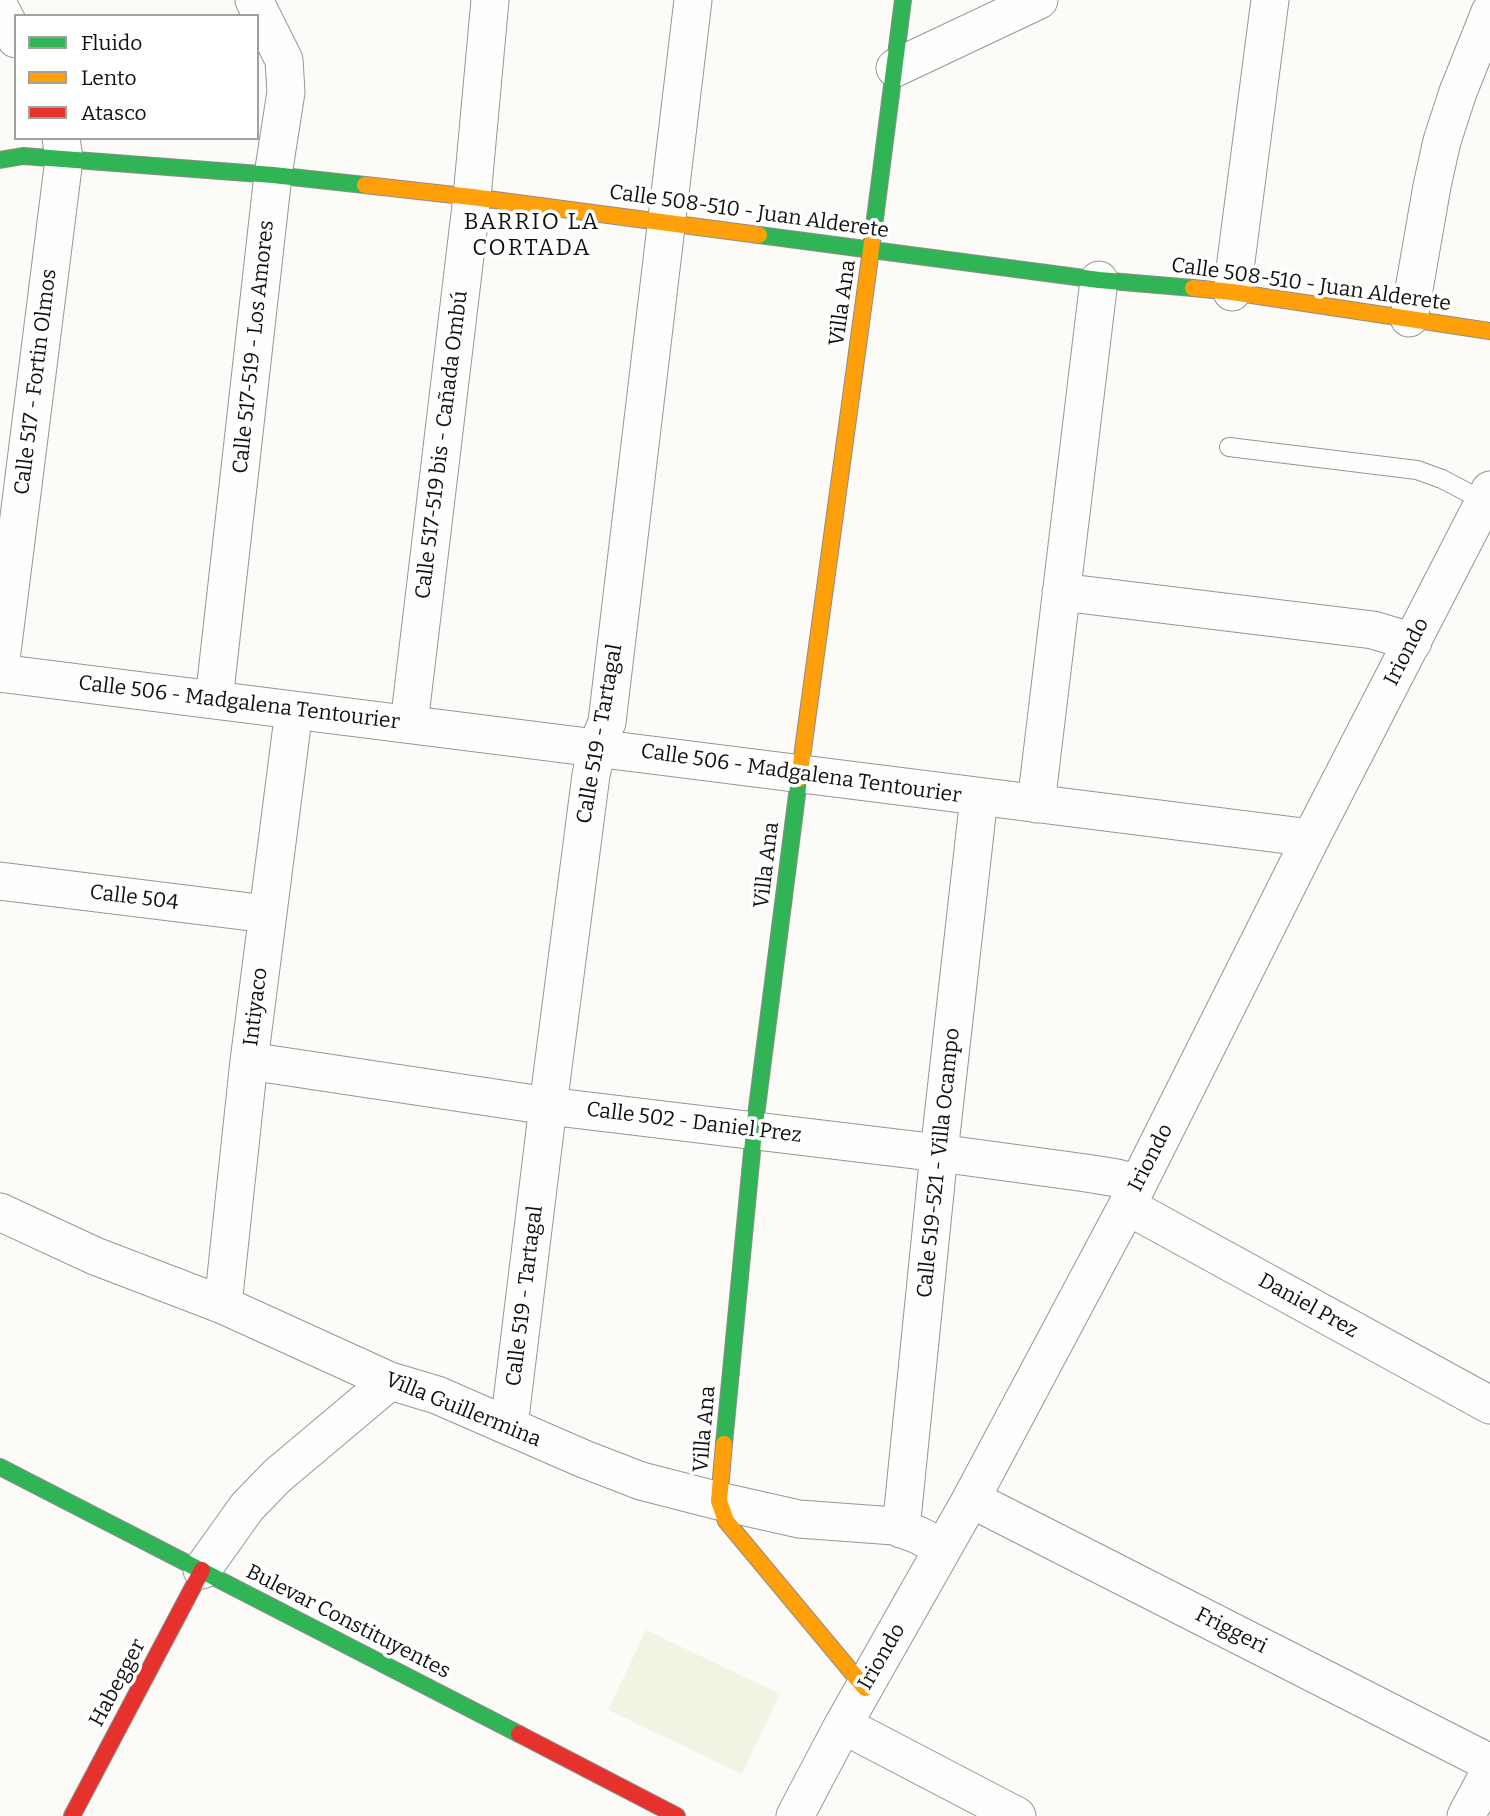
<!DOCTYPE html>
<html>
<head>
<meta charset="utf-8">
<style>
  body { margin:0 }
  #map { position:relative; width:1490px; height:1816px; overflow:hidden; background:#fcfbf8; font-family:Bitter,serif }
  canvas { display:block }
  .legend { position:absolute; left:14px; top:14px; width:245px; height:126px; box-sizing:border-box; background:#fff; border:2px solid #a0a0a0; margin:0; padding:9px 12px; list-style:none; font-size:21px; color:#111 }
  .legend li { display:flex; align-items:center; gap:14px; height:35px }
  .legend b { width:35px; border:2px solid #a0a0a0 }
</style>
</head>
<body>
<div id="map">
<canvas width="1490" height="1816"></canvas>
<ul class="legend">
<li><b style="height:9px;background:#30b455"></b>Fluido</li>
<li><b style="height:9px;background:#ff9f0a"></b>Lento</li>
<li><b style="height:9px;background:#e5322d"></b>Atasco</li>
</ul>
</div>
<script>
const c = document.querySelector('canvas').getContext('2d');
c.lineJoin = 'round';
function paint(path, color) { c.fillStyle = color; c.fill(path, 'evenodd'); }
const shape = rows => new Path2D(rows.map(r => 'M' + r).join(''));
function strokePath(path, color, width, dash) { c.strokeStyle = color; c.lineWidth = width; c.lineCap = dash ? 'butt' : 'round'; c.setLineDash(dash || []); c.stroke(path); }
function drawText(font, color, halo, rows, align = 'center') {
  c.font = font + ' Bitter,serif'; c.lineWidth = 7; c.setLineDash([]); c.textBaseline = 'middle'; c.strokeStyle = halo; c.fillStyle = color; for (const [text, x, y, turn = 0] of rows) {
    c.save(); c.translate(x, y); c.rotate((+turn || 0) * Math.PI / 180); c.textAlign = isNaN(turn) ? turn : align; if (halo) c.strokeText(text, 0, 0); c.fillText(text, 0, 0); c.restore();
  }
}
paint(shape([
  [646,1630,780,1694,742,1774,608,1710]
]), '#f0f5e3');
const lane = shape([
  [1229,447,1417,470,1442,479,1484,501]
]);
const street = shape([
  [0,8,16,39],
  [895,68,1039,0],
  [1232,292,1270,0],
  [1409,318,1432,186,1442,141,1458,92,1490,12],
  [1061,592,1373,630,1413,642],
  [0,668,64,159,61,138],
  [0,673,1311,838],
  [214,700,273,175,286,92,284,60,254,0],
  [409,724,472,197,490,0],
  [1036,804,1099,280],
  [0,881,267,914],
  [249,1061,548,1106,939,1153,1086,1173,1117,1178,1138,1184],
  [1127,1206,1490,1405],
  [0,1212,95,1256,223,1305,390,1381,437,1395,584,1459,641,1481,719,1501,799,1519,894,1526,918,1535,943,1548],
  [223,1305,249,1061,294,710],
  [509,1426,548,1106,591,775,597,747,607,722,693,0],
  [971,1499,1490,1763],
  [901,1529,939,1153,979,797],
  [202,1570,247,1507,277,1476,390,1381],
  [843,1725,1017,1816],
  [795,1816,843,1725,971,1499,1127,1206,1311,838,1490,490],
  [1466,1816,1490,1771]
]);
const fast = shape([
  [0,160,23,156,273,175,365,185],
  [759,235,1099,280,1193,288],
  [872,242,903,0],
  [724,1444,754,1131,799,779],
  [0,1467,519,1734]
]);
const slow = shape([
  [365,185,472,197,759,235],
  [1193,288,1232,292,1490,331],
  [799,779,872,242],
  [724,1444,719,1501,726,1521,865,1688]
]);
const jam = shape([
  [519,1734,677,1816],
  [72,1816,202,1570]
]);
strokePath(lane, '#979695', 20);
strokePath(street, '#979695', 39);
strokePath(fast, '#8d8d8c', 18);
strokePath(slow, '#8d8d8c', 18);
strokePath(jam, '#8d8d8c', 18);
strokePath(lane, '#fffefe', 18);
strokePath(street, '#fffefe', 37);
strokePath(fast, '#30b455', 16);
strokePath(slow, '#ff9f0a', 16);
strokePath(jam, '#e5322d', 16);
drawText('21px', '#111', '#fff', [
  ["Calle 508-510 - Juan Alderete",749,212,8],
  ["Calle 508-510 - Juan Alderete",1311,285,8],
  ["Villa Ana",843,303,-82],
  ["Calle 517-519 - Los Amores",254,347,-84],
  ["Calle 517 - Fortin Olmos",36,382,-83],
  ["Calle 517-519 bis - Cañada Ombú",442,445,-83],
  ["Iriondo",1407,652,-63],
  ["Calle 506 - Madgalena Tentourier",239,703,7],
  ["Calle 519 - Tartagal",600,734,-80],
  ["Calle 506 - Madgalena Tentourier",801,774,8],
  ["Villa Ana",767,865,-83],
  ["Calle 504",134,898,7],
  ["Intiyaco",256,1007,-83],
  ["Calle 502 - Daniel Prez",694,1123,7],
  ["Iriondo",1151,1158,-63],
  ["Calle 519-521 - Villa Ocampo",939,1163,-84],
  ["Calle 519 - Tartagal",525,1296,-83],
  ["Daniel Prez",1308,1306,29],
  ["Villa Guillermina",463,1410,22],
  ["Villa Ana",705,1429,-85],
  ["Bulevar Constituyentes",348,1622,27],
  ["Friggeri",1231,1631,27],
  ["Iriondo",882,1657,-60],
  ["Habegger",118,1683,-62]
]);
c.letterSpacing = '2px';
drawText('23px', '#111', '#fff', [
  ["BARRIO LA",532,223],
  ["CORTADA",532,249]
]);
c.letterSpacing = '0px';
</script>
</body>
</html>
